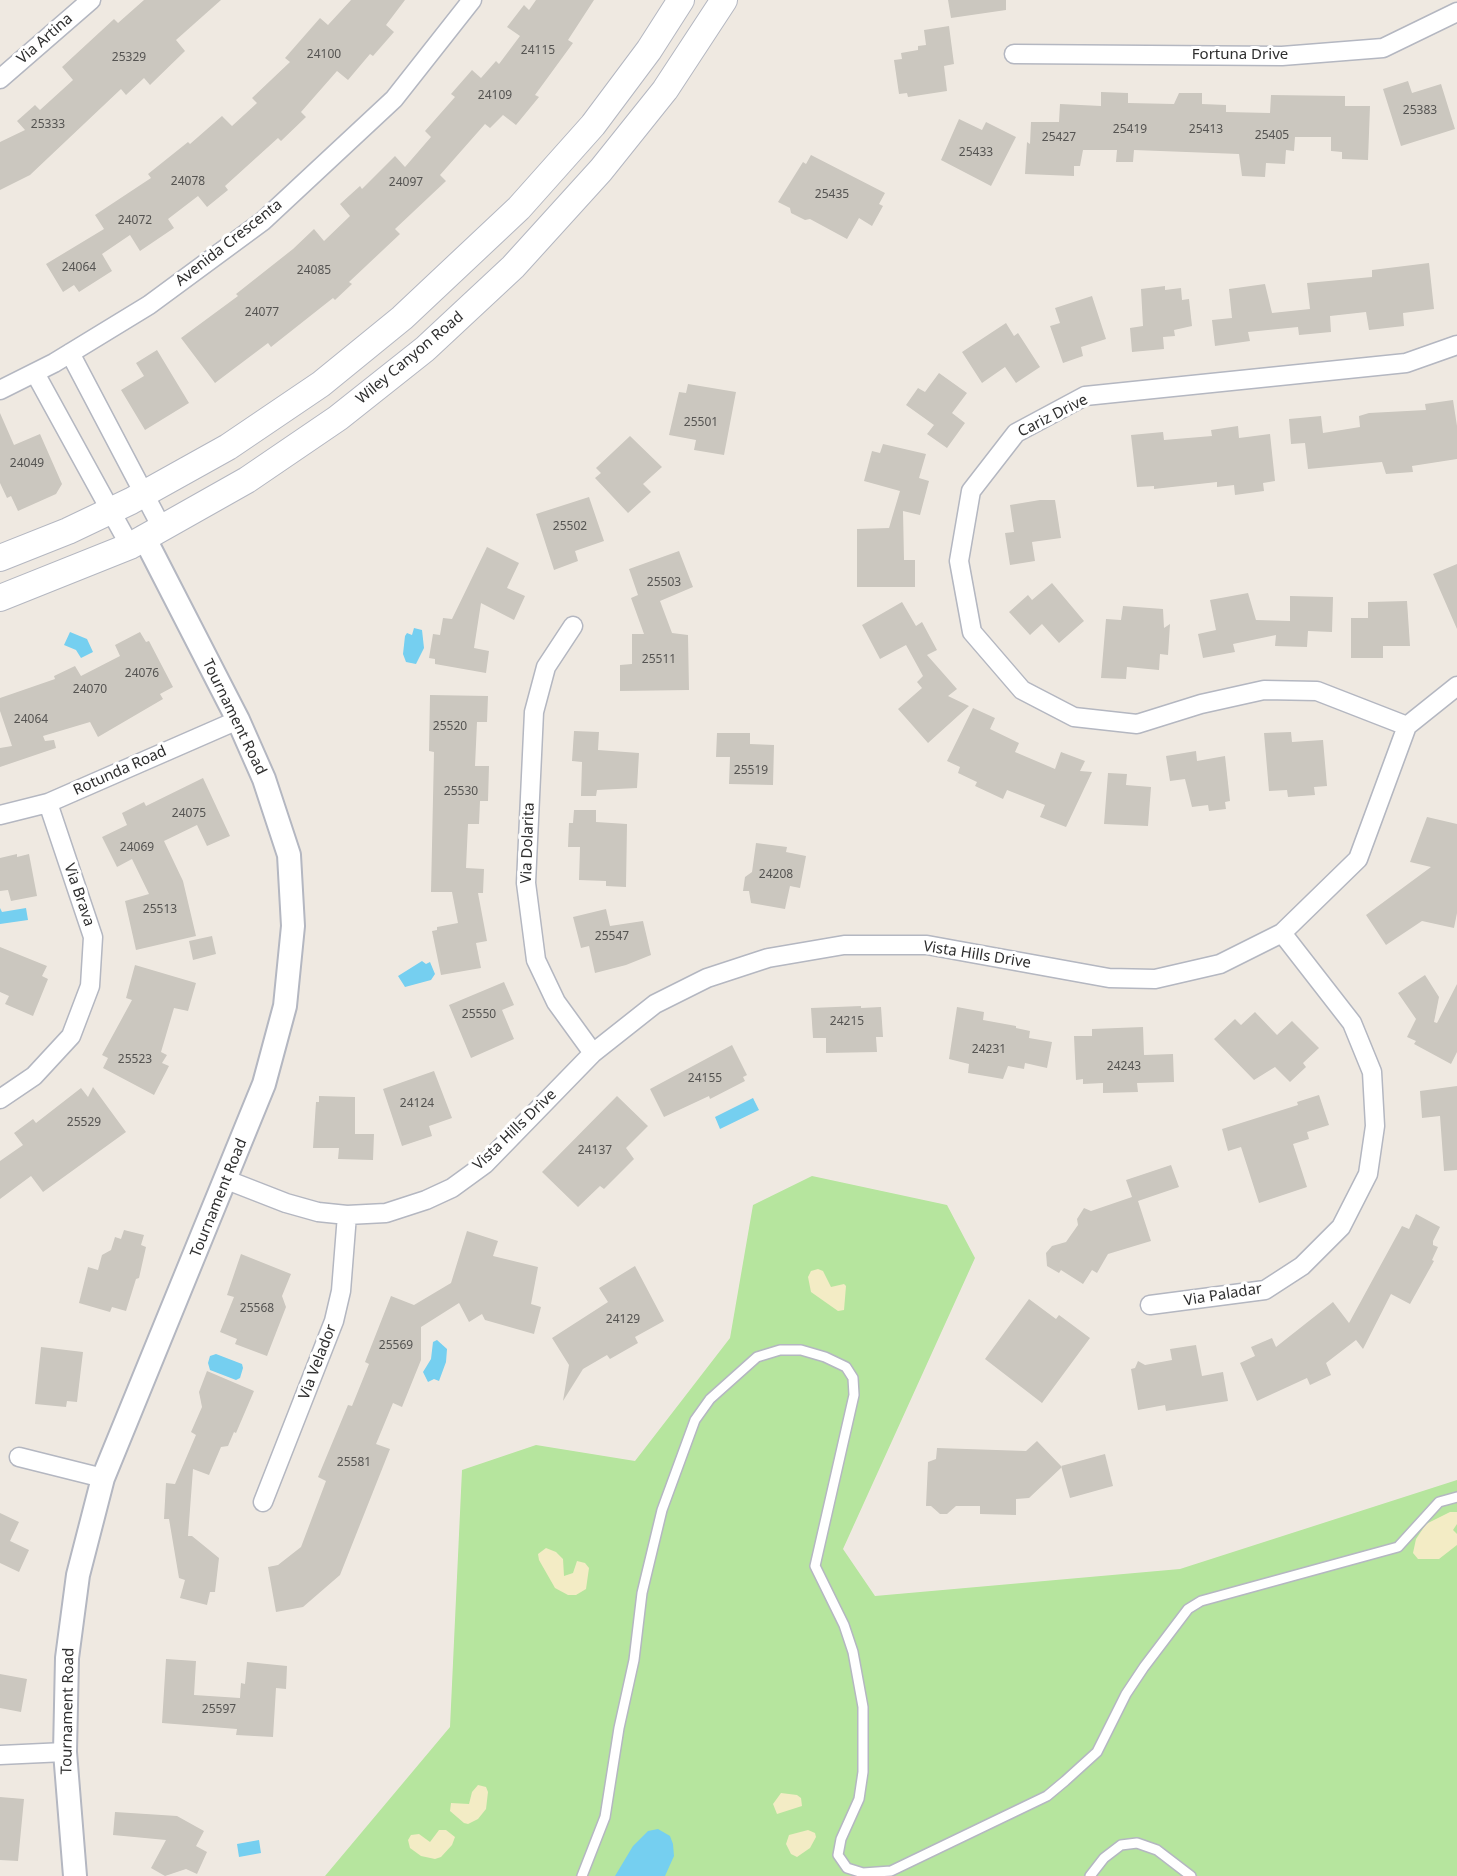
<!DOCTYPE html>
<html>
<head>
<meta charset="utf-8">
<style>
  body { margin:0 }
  canvas { display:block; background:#efe9e1 }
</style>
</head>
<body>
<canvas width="1457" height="1876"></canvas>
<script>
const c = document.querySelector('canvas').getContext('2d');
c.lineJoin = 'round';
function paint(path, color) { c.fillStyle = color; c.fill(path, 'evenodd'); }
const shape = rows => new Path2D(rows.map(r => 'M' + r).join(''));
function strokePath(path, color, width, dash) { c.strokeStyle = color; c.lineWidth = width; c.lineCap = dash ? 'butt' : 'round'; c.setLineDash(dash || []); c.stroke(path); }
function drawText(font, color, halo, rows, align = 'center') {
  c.font = font + ' "Noto Sans",sans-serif'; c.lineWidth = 6; c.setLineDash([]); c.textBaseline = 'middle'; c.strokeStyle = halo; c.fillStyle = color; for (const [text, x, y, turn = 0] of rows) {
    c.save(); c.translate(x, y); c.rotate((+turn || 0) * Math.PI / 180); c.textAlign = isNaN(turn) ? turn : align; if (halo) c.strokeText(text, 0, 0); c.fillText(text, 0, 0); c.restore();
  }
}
paint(shape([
  [812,1176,947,1205,975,1258,843,1549,875,1596,1180,1569,1457,1480,1457,1876,325,1876,450,1727,462,1470,536,1445,635,1461,730,1338,753,1205]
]), '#b6e59e');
paint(shape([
  [818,1269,823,1271,831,1287,844,1284,846,1286,844,1310,838,1311,811,1292,808,1277,811,1271],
  [1450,1512,1457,1512,1457,1524,1453,1530,1457,1534,1457,1545,1439,1559,1418,1559,1413,1553,1416,1539,1426,1524],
  [546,1548,556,1552,563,1559,564,1576,573,1573,577,1561,585,1563,589,1568,586,1589,576,1595,568,1595,555,1588,539,1560,538,1554],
  [478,1785,486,1787,488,1792,486,1809,478,1819,468,1824,464,1823,450,1811,451,1803,469,1804,472,1792],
  [781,1793,797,1795,801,1798,802,1806,777,1814,773,1804],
  [439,1830,446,1830,455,1837,452,1845,441,1857,435,1859,421,1856,410,1848,408,1840,411,1835,419,1834,430,1842],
  [808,1830,815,1833,816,1837,810,1848,797,1857,791,1854,786,1844,789,1835]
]), '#f3ecc5');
paint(shape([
  [414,628,422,630,424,648,416,664,406,662,403,654,405,636,407,633,412,635],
  [70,632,87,639,93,652,81,658,76,650,64,645],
  [0,908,2,912,26,908,28,920,0,924],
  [422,961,426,964,430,962,435,974,431,980,405,987,398,976],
  [753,1098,759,1110,720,1129,715,1117],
  [437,1340,447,1349,446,1362,439,1381,434,1379,428,1382,423,1372,431,1359,433,1342],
  [216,1354,242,1364,243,1368,240,1378,236,1380,210,1370,208,1363,210,1356],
  [658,1829,670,1836,673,1844,674,1856,665,1876,615,1876,633,1846,648,1831],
  [259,1840,261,1853,239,1857,237,1844]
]), '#75cff0');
paint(shape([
  [144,0,221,0,176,40,185,51,150,85,144,78,126,95,121,89,30,175,0,190,0,142,25,130,17,121,35,105,40,110,73,80,62,67,114,19,118,23],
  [351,0,405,0,386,25,394,32,373,56,370,54,348,80,337,71,301,112,306,117,281,141,278,138,225,186,228,190,207,207,198,196,168,219,174,228,140,251,130,235,102,254,112,271,79,292,74,285,63,292,46,264,104,229,95,215,151,178,148,174,188,142,190,144,222,116,232,126,257,103,252,98,290,62,285,58,320,18,328,25],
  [536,0,594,0,568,40,573,43,535,95,539,97,516,125,503,115,490,128,485,124,440,175,446,181,395,229,400,234,349,282,352,284,335,300,333,298,271,347,268,343,215,383,181,338,238,296,236,294,293,249,314,229,324,241,350,216,340,204,360,186,362,189,395,156,405,167,431,137,425,131,455,97,451,94,472,70,481,78,496,61,499,64,520,36,507,27,524,5,529,10],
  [948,0,1006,0,1006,10,951,18],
  [949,26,954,64,944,66,947,91,908,97,907,93,899,94,894,60,902,59,901,53,918,50,918,46,926,45,924,30],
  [1408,81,1412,93,1441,84,1455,129,1401,146,1383,89],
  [1101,92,1128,93,1128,103,1174,104,1179,93,1202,93,1202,104,1226,105,1226,112,1270,113,1271,95,1345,96,1345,106,1370,106,1368,160,1342,159,1342,152,1331,151,1331,137,1295,137,1294,151,1286,150,1285,164,1266,163,1265,177,1242,176,1239,154,1134,150,1133,162,1116,162,1117,150,1083,150,1080,166,1074,166,1074,176,1025,174,1027,142,1030,144,1031,122,1059,122,1060,104,1101,106],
  [959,119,982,130,986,122,1016,137,991,186,941,160],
  [811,155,885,193,879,204,883,206,872,226,859,218,847,239,810,219,805,220,791,213,790,208,778,202,803,162,806,164],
  [1429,263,1434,309,1403,313,1404,326,1369,330,1366,312,1330,316,1331,332,1299,335,1298,327,1248,332,1250,341,1215,346,1212,320,1232,318,1229,289,1265,284,1272,313,1310,309,1307,283,1372,277,1372,270],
  [1165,286,1165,290,1181,288,1182,300,1189,299,1192,326,1174,330,1175,336,1163,337,1164,349,1132,352,1130,328,1143,326,1141,289],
  [1092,296,1106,339,1081,347,1083,356,1063,363,1050,326,1060,323,1055,308],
  [1006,323,1014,336,1018,333,1040,367,1016,383,1005,367,982,383,962,352],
  [157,350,189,403,145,430,121,390,144,376,136,363],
  [939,373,967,393,952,413,965,423,947,448,927,434,934,425,906,405,918,388,925,392],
  [688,384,736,392,724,455,694,450,696,440,669,435,679,392,686,393],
  [1453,400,1457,426,1457,459,1412,466,1413,472,1386,474,1382,462,1308,469,1305,443,1291,444,1289,419,1321,416,1323,433,1360,427,1359,416,1369,413,1426,410,1425,404],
  [0,413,14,445,40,434,62,484,56,494,18,511,11,496,7,498,0,483],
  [1238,426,1239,438,1270,434,1275,481,1263,483,1264,491,1235,495,1234,485,1217,487,1217,482,1154,489,1154,486,1137,487,1131,435,1163,432,1164,440,1212,436,1211,430],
  [630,436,662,467,643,484,651,492,628,513,595,478,601,473,596,468],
  [883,444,926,454,919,478,929,481,920,515,903,511,904,560,915,560,915,587,857,587,857,529,889,528,900,491,864,481,872,451,880,453],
  [589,497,604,541,575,551,578,561,554,570,536,514],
  [1040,500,1055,500,1061,538,1032,542,1035,561,1010,565,1005,533,1014,532,1010,505],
  [487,547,519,563,507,588,525,596,514,620,481,603,474,648,489,651,486,673,435,664,435,659,429,658,433,634,440,635,443,618,452,619],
  [679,551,693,587,660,601,672,633,688,635,689,690,620,691,620,665,632,664,632,634,644,634,631,598,638,595,629,569],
  [1457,564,1457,629,1433,574],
  [1052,583,1084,621,1059,643,1042,624,1030,635,1009,612,1028,595,1032,600],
  [1248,593,1256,620,1290,621,1290,596,1333,597,1332,632,1308,631,1307,647,1275,646,1276,635,1233,644,1235,652,1203,658,1198,634,1216,630,1210,600],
  [1407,601,1410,646,1383,646,1383,658,1351,658,1351,618,1368,618,1368,602],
  [902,602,916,626,922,622,937,650,927,655,957,689,948,696,969,706,928,743,898,709,922,688,917,682,923,676,906,645,880,659,862,625],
  [1123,606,1163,609,1164,628,1170,624,1168,655,1160,654,1159,670,1127,667,1126,679,1101,678,1106,619,1121,620],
  [140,632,146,642,149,641,173,687,160,694,163,699,98,737,90,722,43,736,45,741,54,740,56,748,0,767,0,748,12,746,0,711,0,698,55,679,54,676,75,666,81,676,120,656,115,645],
  [430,695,488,696,487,722,477,722,475,766,489,766,488,801,480,801,479,824,468,824,466,868,484,869,483,893,478,893,487,941,476,943,481,968,441,975,432,931,437,930,437,927,458,923,452,892,431,892,434,752,429,751],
  [973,708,995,718,990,729,1019,743,1015,752,1055,769,1061,752,1085,761,1080,771,1092,772,1066,827,1040,817,1045,805,1007,790,1003,799,975,786,977,782,958,773,960,767,947,761],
  [574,731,599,732,598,750,639,753,637,788,597,790,596,796,581,796,582,762,572,761],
  [1291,732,1292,742,1323,740,1327,786,1314,787,1315,795,1288,797,1287,790,1269,791,1264,733],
  [717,733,750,733,750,744,774,745,773,785,729,784,730,757,716,757],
  [1196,751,1197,761,1225,756,1230,801,1225,802,1226,809,1209,811,1208,805,1192,807,1185,779,1170,781,1166,756],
  [1108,773,1127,774,1126,785,1151,787,1148,826,1104,824],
  [203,778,230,836,207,846,197,825,164,841,183,881,196,936,136,950,125,901,149,894,132,859,117,867,102,837,127,825,122,813,144,802,146,806],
  [574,810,596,810,596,822,627,824,626,887,606,886,606,881,579,880,580,847,568,847,569,823,573,823],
  [1427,817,1457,824,1457,913,1454,928,1422,921,1386,945,1366,915,1431,867,1410,862],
  [756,843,787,847,786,852,806,856,800,888,790,886,785,909,751,903,749,891,743,891,745,877,752,872],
  [17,854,17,857,29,854,37,896,11,901,8,890,0,891,0,858],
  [606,909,610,926,643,921,651,955,626,965,595,973,589,946,581,948,573,917],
  [212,936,216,954,193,960,189,941],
  [0,947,47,966,42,976,48,979,33,1016,5,1004,9,996,0,992],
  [135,965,196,983,188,1011,174,1008,161,1052,167,1055,162,1063,169,1066,154,1095,103,1068,108,1058,102,1055,132,1000,126,998],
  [1425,975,1439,997,1434,1022,1437,1023,1457,984,1457,1052,1451,1064,1414,1044,1416,1041,1407,1037,1416,1019,1398,993],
  [504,982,514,1005,502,1010,514,1039,471,1058,449,1005],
  [861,1006,861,1008,881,1007,883,1037,876,1037,877,1052,826,1053,826,1038,813,1038,811,1008],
  [957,1007,984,1012,983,1020,1016,1026,1016,1028,1030,1031,1029,1038,1052,1042,1047,1068,1025,1063,1024,1069,1008,1066,1003,1079,968,1073,969,1064,949,1059],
  [1255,1012,1277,1035,1292,1021,1319,1048,1303,1063,1306,1067,1290,1082,1275,1067,1254,1080,1214,1039,1235,1019,1241,1025],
  [1143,1027,1144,1055,1173,1054,1174,1082,1137,1083,1138,1092,1103,1093,1103,1083,1083,1084,1083,1079,1076,1080,1074,1036,1092,1036,1092,1029],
  [732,1045,747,1075,743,1077,745,1081,710,1099,709,1096,664,1117,650,1089],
  [434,1071,452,1118,429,1126,432,1136,402,1146,383,1089],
  [1457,1086,1457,1170,1444,1171,1440,1116,1422,1118,1420,1091],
  [93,1087,126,1132,43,1192,31,1176,0,1199,0,1161,23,1145,14,1133,33,1119,36,1123,81,1088,88,1097],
  [1319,1095,1329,1125,1307,1132,1309,1139,1293,1144,1307,1187,1259,1203,1241,1147,1228,1151,1222,1129,1298,1105,1297,1102],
  [319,1096,355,1097,355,1134,374,1134,373,1160,338,1159,339,1148,313,1148,316,1102,319,1102],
  [617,1096,648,1126,626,1148,634,1159,604,1189,600,1186,578,1207,542,1172],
  [1171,1165,1179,1187,1138,1201,1151,1241,1108,1254,1097,1273,1092,1270,1083,1284,1061,1270,1059,1273,1047,1266,1046,1253,1052,1246,1066,1242,1078,1225,1077,1219,1084,1208,1091,1211,1132,1197,1126,1180],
  [1416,1214,1440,1227,1433,1241,1433,1245,1438,1247,1432,1260,1434,1261,1410,1304,1391,1294,1363,1349,1356,1340,1326,1363,1331,1375,1310,1385,1307,1378,1257,1401,1240,1363,1255,1356,1251,1347,1272,1338,1276,1347,1333,1302,1349,1323,1402,1226,1409,1229],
  [124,1230,144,1235,141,1245,146,1247,139,1278,136,1279,126,1311,112,1307,110,1312,79,1303,88,1267,98,1270,102,1255,111,1250,115,1237,121,1239],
  [467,1231,498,1241,493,1256,538,1267,531,1304,541,1307,534,1334,485,1320,482,1314,469,1322,459,1303,421,1327,421,1360,402,1407,393,1403,376,1444,390,1449,340,1575,303,1607,276,1612,268,1567,278,1565,301,1547,326,1481,318,1477,348,1405,352,1406,369,1364,365,1362,391,1296,414,1305,451,1283],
  [241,1254,291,1274,282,1296,286,1307,267,1356,235,1344,237,1339,220,1332,234,1297,227,1295],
  [635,1266,664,1321,635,1337,638,1343,610,1359,607,1355,583,1369,563,1401,569,1365,552,1338,608,1302,599,1288],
  [1029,1299,1056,1319,1059,1315,1090,1338,1042,1403,985,1359],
  [1196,1345,1202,1376,1223,1372,1228,1401,1166,1411,1165,1405,1138,1410,1131,1369,1135,1368,1138,1361,1145,1365,1172,1360,1170,1349],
  [41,1347,83,1352,77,1402,67,1401,66,1407,35,1404],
  [207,1371,254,1391,236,1433,234,1432,228,1446,221,1447,209,1475,193,1469,188,1536,192,1536,219,1558,215,1592,210,1592,207,1605,180,1598,185,1580,179,1578,169,1519,164,1519,166,1483,175,1484,196,1435,191,1432,202,1407,199,1392],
  [1037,1441,1062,1467,1029,1498,1016,1499,1016,1515,980,1514,980,1506,956,1506,947,1514,940,1514,931,1506,926,1506,928,1462,936,1459,937,1448,1026,1451],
  [1105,1454,1113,1486,1070,1498,1061,1466],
  [0,1513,19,1522,10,1541,29,1550,19,1572,0,1563],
  [166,1659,196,1661,194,1695,240,1698,241,1683,245,1684,247,1662,287,1666,286,1689,276,1688,273,1737,236,1735,237,1729,162,1723],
  [0,1674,27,1679,21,1712,0,1708],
  [0,1797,24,1799,18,1861,0,1860],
  [115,1812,177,1816,204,1831,196,1846,207,1852,197,1874,186,1869,165,1876,151,1868,166,1840,113,1835]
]), '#cbc7bf');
const service = shape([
  [582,1876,605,1817,619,1728,634,1660,642,1593,662,1510,695,1420,710,1399,757,1357,780,1350,801,1350,825,1357,846,1367,853,1378,854,1395,815,1566,844,1625,853,1652,863,1707,863,1772,859,1799,841,1839,838,1855,847,1868,863,1873,891,1871,1047,1796,1065,1781,1097,1752,1126,1694,1144,1667,1188,1609,1201,1601,1398,1547,1439,1502,1457,1497],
  [1090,1876,1104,1858,1121,1845,1137,1843,1157,1850,1191,1876]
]);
const minor = shape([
  [1014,54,1282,56,1383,48,1457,12],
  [0,79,91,0],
  [70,353,162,528],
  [35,373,130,546],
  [0,390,54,363,149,305,263,221,394,99,472,0],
  [573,626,546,667,534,712,526,883,536,960,556,1002,593,1053],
  [1407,726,1317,691,1264,690,1201,704,1137,724,1074,717,1022,690,972,632,959,561,971,491,1016,433,1085,396,1406,363,1457,345],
  [0,815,48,803,238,720],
  [0,1099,34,1076,71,1036,90,986,93,937,48,803],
  [227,1180,286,1203,318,1212,347,1215,386,1213,426,1200,452,1188,485,1164,593,1053,655,1004,707,978,768,958,844,945,927,945,1109,978,1155,979,1220,964,1282,933,1358,859,1407,726,1457,686],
  [1150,1305,1265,1290,1302,1266,1341,1227,1368,1174,1375,1126,1372,1072,1352,1023,1282,933],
  [19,1457,103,1478],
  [263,1502,334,1321,341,1291,347,1215],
  [0,1755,65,1752]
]);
const tertiary = shape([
  [75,1876,65,1752,67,1658,78,1575,103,1478,264,1084,285,1006,293,926,289,855,264,779,238,720,144,537]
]);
const secondary = shape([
  [0,558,68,531,131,501,228,447,321,384,402,318,519,208,593,125,649,50,681,0],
  [0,598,130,546,247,480,338,418,425,349,513,267,601,170,665,90,724,0]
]);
strokePath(service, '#b4b7c1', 12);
strokePath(minor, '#b4b7c1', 21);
strokePath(tertiary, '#b4b7c1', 26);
strokePath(secondary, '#b4b7c1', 28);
strokePath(service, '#fff', 9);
strokePath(minor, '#fff', 18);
strokePath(tertiary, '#fff', 22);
strokePath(secondary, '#fff', 26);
drawText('12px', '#555452', null, [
  ["24115",538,51],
  ["24100",324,55],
  ["25329",129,58],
  ["24109",495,96],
  ["25383",1420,111],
  ["25333",48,125],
  ["25419",1130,130],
  ["25413",1206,130],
  ["25405",1272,136],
  ["25427",1059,138],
  ["25433",976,153],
  ["24078",188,182],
  ["24097",406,183],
  ["25435",832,195],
  ["24072",135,221],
  ["24064",79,268],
  ["24085",314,271],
  ["24077",262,313],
  ["25501",701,423],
  ["24049",27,464],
  ["25502",570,527],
  ["25503",664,583],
  ["25511",659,660],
  ["24076",142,674],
  ["24070",90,690],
  ["24064",31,720],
  ["25520",450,727],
  ["25519",751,771],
  ["25530",461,792],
  ["24075",189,814],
  ["24069",137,848],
  ["24208",776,875],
  ["25513",160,910],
  ["25547",612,937],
  ["25550",479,1015],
  ["24215",847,1022],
  ["24231",989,1050],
  ["25523",135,1060],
  ["24243",1124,1067],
  ["24155",705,1079],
  ["24124",417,1104],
  ["25529",84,1123],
  ["24137",595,1151],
  ["25568",257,1309],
  ["24129",623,1320],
  ["25569",396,1346],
  ["25581",354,1463],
  ["25597",219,1710]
]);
drawText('15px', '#2e2e2e', '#fff', [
  ["Via Artina",45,39,-41],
  ["Fortuna Drive",1240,55],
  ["Avenida Crescenta",229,243,-38],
  ["Wiley Canyon Road",410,358,-40],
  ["Cariz Drive",1053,416,-27],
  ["Tournament Road",234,717,64],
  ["Rotunda Road",120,771,-24],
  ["Via Dolarita",528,843,-88],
  ["Via Brava",79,895,71],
  ["Vista Hills Drive",977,955,9],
  ["Vista Hills Drive",515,1130,-44],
  ["Tournament Road",219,1198,-68],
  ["Via Paladar",1223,1295,-9],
  ["Via Velador",318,1362,-69],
  ["Tournament Road",68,1711,-89]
]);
</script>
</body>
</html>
